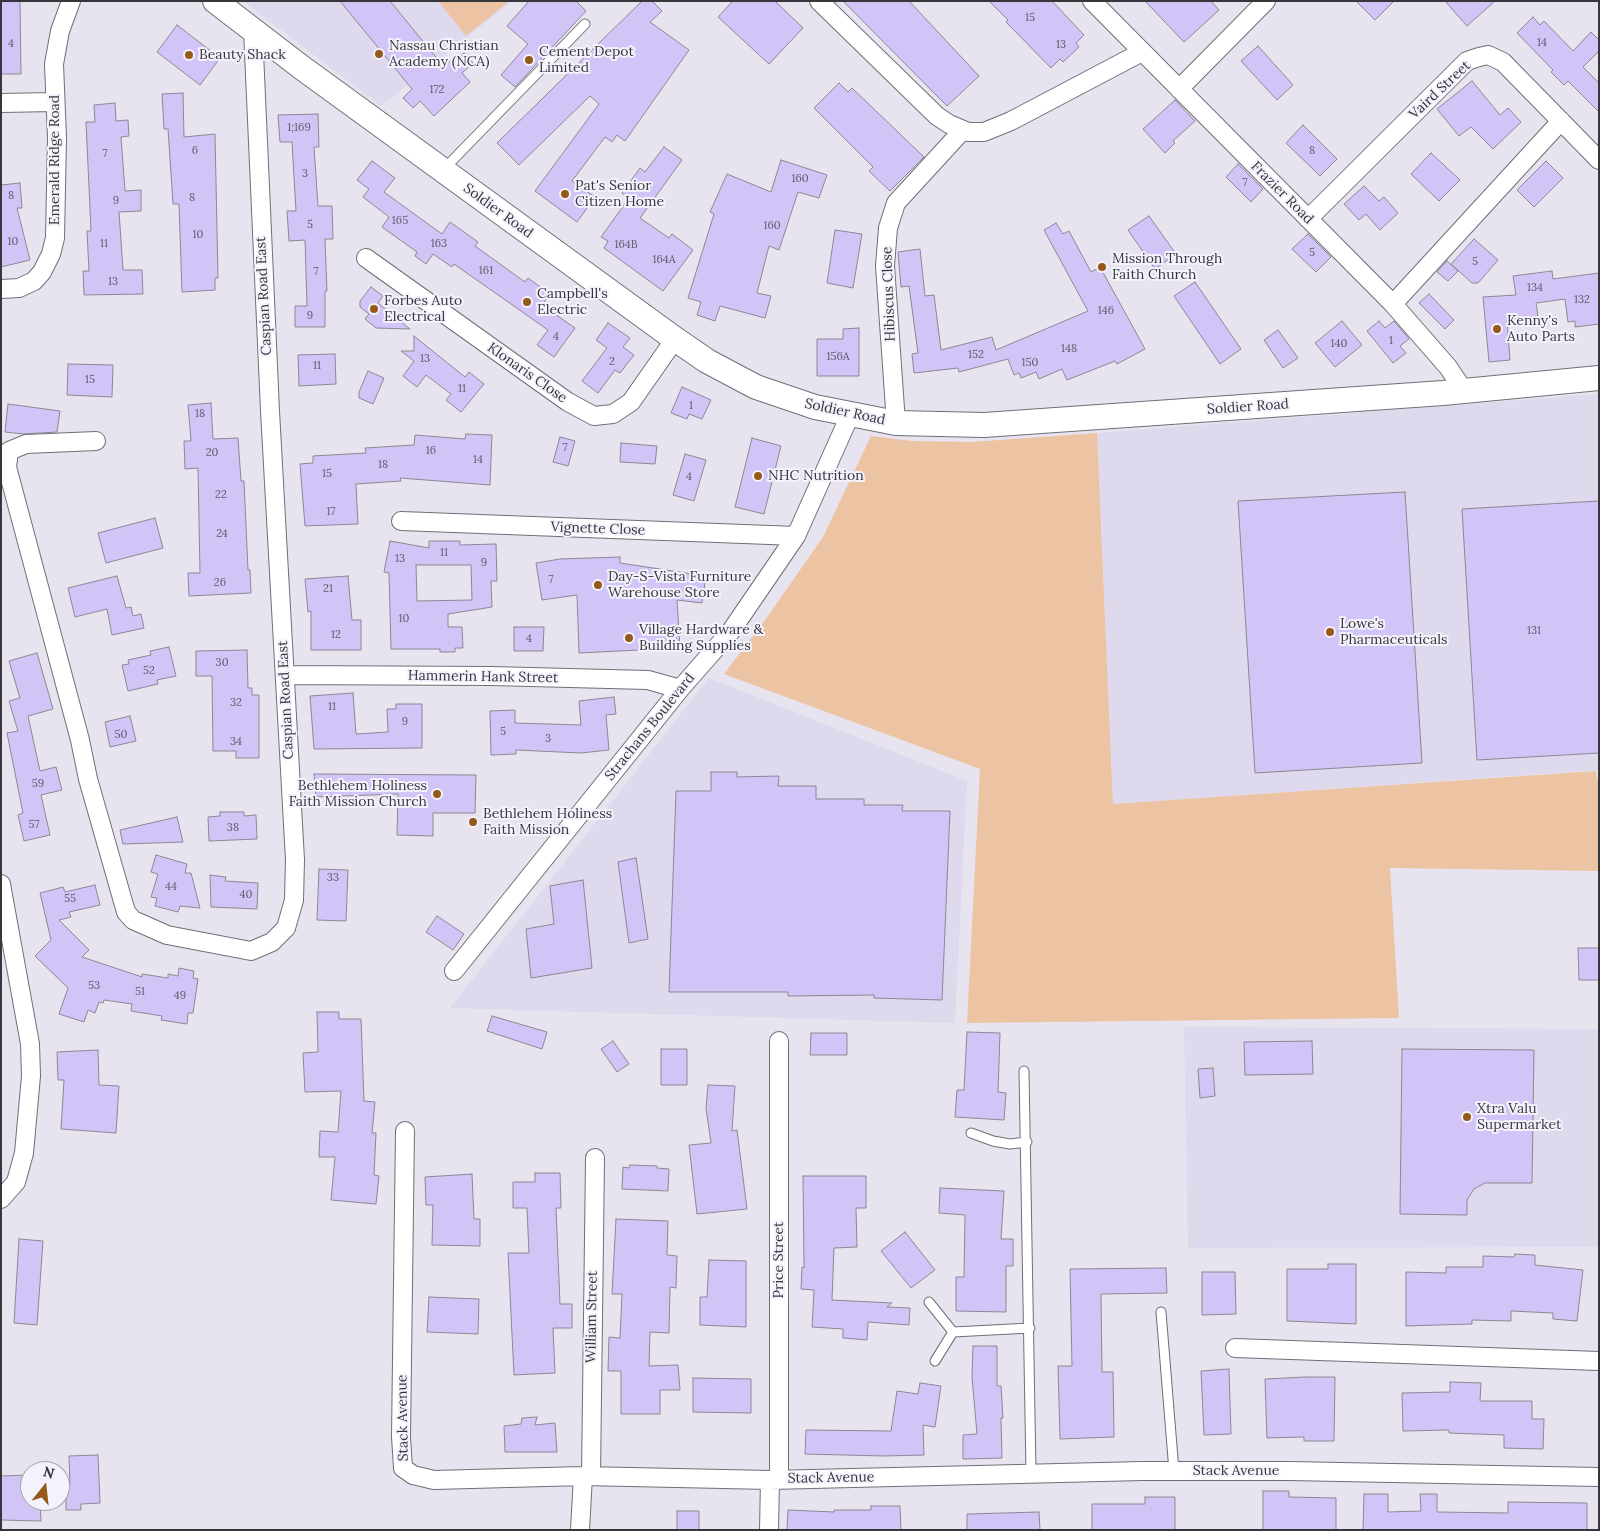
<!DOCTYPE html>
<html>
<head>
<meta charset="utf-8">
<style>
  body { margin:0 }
  #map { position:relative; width:1600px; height:1531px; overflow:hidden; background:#e7e4ef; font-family:Lora,serif }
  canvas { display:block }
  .frame { position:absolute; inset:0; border:2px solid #37363a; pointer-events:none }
  .north { position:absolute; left:20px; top:1461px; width:50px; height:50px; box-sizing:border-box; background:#f4f2fd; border:1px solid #a8a7af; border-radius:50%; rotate:16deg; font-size:14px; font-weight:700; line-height:20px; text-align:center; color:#37363a }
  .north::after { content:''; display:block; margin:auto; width:18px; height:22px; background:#955919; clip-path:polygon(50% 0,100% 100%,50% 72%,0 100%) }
</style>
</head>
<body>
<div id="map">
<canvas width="1600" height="1531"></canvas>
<div class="frame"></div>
<div class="north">N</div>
</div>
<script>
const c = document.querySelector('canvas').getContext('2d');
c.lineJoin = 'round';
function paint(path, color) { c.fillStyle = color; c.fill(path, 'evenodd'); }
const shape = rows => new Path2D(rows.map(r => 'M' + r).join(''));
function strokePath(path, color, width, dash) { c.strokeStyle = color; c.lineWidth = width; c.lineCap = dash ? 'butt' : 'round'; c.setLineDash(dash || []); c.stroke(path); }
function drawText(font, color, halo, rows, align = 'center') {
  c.font = font + ' Lora,serif'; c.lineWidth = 4; c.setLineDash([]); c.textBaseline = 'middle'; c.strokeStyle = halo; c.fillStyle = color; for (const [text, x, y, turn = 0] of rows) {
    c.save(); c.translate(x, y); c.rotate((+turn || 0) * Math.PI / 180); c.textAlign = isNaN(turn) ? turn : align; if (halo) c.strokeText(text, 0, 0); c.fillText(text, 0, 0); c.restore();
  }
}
paint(shape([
  [243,1,512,1,381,106],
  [1599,394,1599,770,1113,804,1097,433],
  [709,678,967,781,955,1023,450,1008],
  [1184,1027,1599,1029,1599,1247,1188,1248]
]), '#ded9ec');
paint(shape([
  [438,1,509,1,466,36],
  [1097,433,1113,804,1596,771,1599,789,1599,871,1390,868,1399,1018,967,1023,980,769,724,674,768,616,823,537,871,436,912,441,971,442]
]), '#ecc4a3');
const building = shape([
  [1,1,20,1,21,74,1,74,1,1],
  [340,1,390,1,444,67,451,60,453,63,464,53,473,63,462,73,470,82,434,116,420,101,413,108,403,98,412,89,340,1],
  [529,1,576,1,586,11,515,87,501,75,528,44,507,26,529,1],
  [642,1,652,1,662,11,650,22,689,50,625,141,617,135,612,142,605,137,572,181,595,197,577,222,535,191,599,104,590,96,519,165,497,143,642,1],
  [733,1,775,1,803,28,769,64,718,17,733,1],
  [843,1,909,1,979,76,947,106,843,1],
  [989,1,1052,1,1084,35,1076,43,1079,47,1063,62,1060,59,1051,68,1006,22,1008,20,989,1],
  [1145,1,1211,1,1219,10,1184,42,1145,1],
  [1356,1,1394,1,1375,20,1356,1],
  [1445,1,1495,1,1467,26,1445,1],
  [1533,17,1540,25,1544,21,1573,51,1591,32,1599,40,1599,51,1583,67,1599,83,1599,112,1568,81,1564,85,1551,72,1553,70,1517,33,1533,17],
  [177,25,220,58,200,85,157,52,177,25],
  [1258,46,1293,85,1277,100,1241,61,1258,46],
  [1472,81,1500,115,1508,108,1521,122,1493,149,1471,127,1459,136,1437,109,1472,81],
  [839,83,848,92,852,88,924,157,890,191,869,171,873,167,814,108,839,83],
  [183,93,184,137,215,134,218,278,215,278,215,290,182,292,179,204,173,204,168,129,164,129,162,94,183,93],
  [1175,100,1195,121,1173,141,1175,143,1165,153,1143,129,1175,100],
  [115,103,116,121,128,120,129,136,121,137,125,191,141,190,141,211,119,212,123,270,142,270,143,294,84,295,83,271,89,271,87,231,91,231,86,122,95,122,94,105,115,103],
  [318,114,319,147,314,147,318,206,332,206,333,239,325,239,327,291,325,291,325,327,295,327,295,306,307,306,305,240,289,241,287,211,296,211,292,142,280,142,278,115,318,114],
  [1303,125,1337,159,1320,176,1286,143,1303,125],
  [664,147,682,160,640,218,669,238,672,234,693,250,663,291,604,248,608,241,601,237,629,198,622,193,640,168,645,172,664,147],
  [1431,153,1460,180,1439,201,1411,174,1431,153],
  [781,160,827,175,819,198,798,192,779,250,769,246,757,293,771,296,765,318,720,306,715,321,697,315,701,302,688,298,714,214,710,212,727,174,771,192,781,160],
  [372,161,395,178,384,192,417,216,442,234,450,222,478,242,475,246,525,282,528,278,550,294,542,305,575,328,554,357,537,345,548,330,454,264,452,267,433,254,426,264,415,256,417,252,382,227,389,217,363,197,369,189,357,180,372,161],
  [1546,161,1563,178,1534,207,1517,190,1546,161],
  [1238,164,1263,189,1251,202,1226,177,1238,164],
  [20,183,22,208,17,208,30,260,1,267,1,185,20,183],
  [1364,186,1379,201,1384,197,1398,213,1380,230,1366,214,1359,220,1344,204,1364,186],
  [1149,216,1176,254,1155,269,1128,230,1149,216],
  [1056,223,1063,234,1069,231,1091,272,1100,267,1145,349,1117,364,1115,361,1067,380,1062,369,1039,379,1036,372,1021,378,1019,373,1014,375,1008,359,959,372,958,368,914,373,912,354,918,353,909,286,901,287,898,252,920,249,925,296,934,295,941,350,992,337,996,350,1088,311,1044,230,1056,223],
  [835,230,862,234,853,288,827,283,835,230],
  [1308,234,1331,257,1316,272,1292,249,1308,234],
  [1474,239,1498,260,1478,283,1472,283,1451,264,1474,239],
  [1447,261,1458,271,1448,281,1437,272,1447,261],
  [1552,271,1553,279,1599,273,1599,324,1575,327,1575,321,1568,322,1565,299,1536,303,1538,316,1507,320,1510,360,1489,362,1483,297,1516,295,1513,276,1552,271],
  [1195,282,1241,349,1220,364,1174,296,1195,282],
  [371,287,383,296,378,303,410,329,376,328,365,319,369,314,360,307,360,301,371,287],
  [1429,294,1454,320,1445,329,1419,303,1429,294],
  [1342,321,1362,345,1335,367,1315,343,1342,321],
  [1379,321,1385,328,1394,321,1409,339,1400,346,1406,353,1393,363,1367,331,1379,321],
  [608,323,630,338,623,347,634,355,620,373,615,370,598,393,582,381,607,348,596,340,608,323],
  [859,328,859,376,817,376,817,339,843,339,843,329,859,328],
  [1278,330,1298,358,1283,368,1264,340,1278,330],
  [414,336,465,377,469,372,484,384,461,412,446,400,451,394,426,375,417,387,403,376,414,361,401,351,414,351,414,336],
  [335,354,336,384,299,386,298,355,335,354],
  [68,364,113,365,112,397,67,395,68,364],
  [368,371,384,378,373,404,359,398,359,392,368,371],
  [682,387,711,400,702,419,689,414,687,419,671,413,682,387],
  [211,403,213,439,238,438,241,481,244,481,248,570,250,570,251,593,189,596,188,573,200,573,198,468,185,469,184,441,191,441,188,405,211,403],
  [8,404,60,411,57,432,23,434,5,432,8,404],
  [466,434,492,435,490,485,400,478,401,481,356,484,358,524,305,526,300,464,313,463,313,456,366,453,365,448,414,445,415,435,465,439,466,434],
  [560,437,575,441,568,466,553,462,560,437],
  [752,438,781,446,764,514,735,507,752,438],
  [621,443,657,446,655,464,620,462,621,443],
  [685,454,706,460,694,501,673,495,685,454],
  [1405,492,1422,763,1255,773,1238,501,1405,492],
  [1599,501,1599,753,1477,760,1462,509,1599,501],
  [155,518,163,548,106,563,98,533,155,518],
  [390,541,429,548,429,541,460,541,460,545,496,544,497,581,491,581,492,607,448,614,448,627,462,627,463,648,455,648,455,652,440,652,440,649,391,649,389,573,384,572,390,541],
  [416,565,471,565,472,600,417,601,416,565],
  [620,557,620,563,706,576,702,603,677,600,680,648,579,653,577,595,542,600,536,563,560,559,620,557],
  [117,576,126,608,131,607,133,616,141,614,144,628,112,635,107,609,75,617,68,588,117,576],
  [348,576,352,620,361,620,361,650,311,650,311,611,308,612,305,579,348,576],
  [514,627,544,627,543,651,514,651,514,627],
  [169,647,176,676,157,680,158,684,128,691,122,665,129,664,128,660,151,655,150,651,169,647],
  [247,650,248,688,252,688,252,695,259,695,259,758,236,758,236,751,213,751,212,676,196,676,196,651,247,650],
  [37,653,53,709,28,716,40,771,56,767,62,790,41,795,50,835,24,841,18,815,23,813,7,733,18,731,9,701,20,698,9,661,37,653],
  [353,693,356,734,388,732,387,709,396,709,396,704,422,704,422,748,314,749,310,696,353,693],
  [614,697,616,714,606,715,609,750,581,753,516,750,516,754,491,755,490,711,515,710,515,723,581,725,579,701,614,697],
  [130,716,136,741,110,747,105,722,130,716],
  [711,772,737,772,737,777,779,776,778,786,816,786,816,799,864,799,864,805,903,805,902,811,950,811,942,1000,874,998,874,995,788,996,788,992,669,992,676,791,711,791,711,772],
  [314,774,476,775,475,813,433,813,433,836,397,835,398,794,316,797,314,774],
  [220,812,244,812,244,816,256,815,257,839,209,841,208,817,220,816,220,812],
  [177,817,183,842,123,844,120,830,177,817],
  [156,855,187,864,185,873,191,873,200,908,180,906,178,912,155,906,157,898,151,897,158,874,151,872,156,855],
  [636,858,648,939,629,943,618,862,636,858],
  [319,869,348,870,346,921,317,920,319,869],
  [210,875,226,877,225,881,258,883,257,909,211,907,210,875],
  [583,880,592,968,531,978,526,929,554,924,550,886,583,880],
  [95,885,100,905,69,912,71,917,59,920,89,950,82,957,142,977,142,974,168,978,168,974,178,976,179,968,194,971,193,978,198,979,193,1013,188,1013,187,1024,161,1020,162,1016,131,1011,132,1004,104,1000,103,1003,99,1002,95,1013,88,1010,84,1022,59,1014,68,988,35,956,51,940,40,893,63,887,65,892,95,885],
  [437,916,464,934,453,950,426,932,437,916],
  [1578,948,1599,948,1599,980,1579,980,1578,948],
  [317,1012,339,1012,339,1019,361,1019,364,1101,375,1102,372,1133,376,1133,374,1175,379,1176,376,1204,331,1200,335,1157,319,1157,320,1131,338,1132,341,1091,305,1092,303,1053,318,1052,317,1012],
  [492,1016,547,1032,542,1049,487,1031,492,1016],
  [967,1032,1000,1033,998,1092,1006,1093,1004,1120,955,1117,957,1090,964,1090,967,1032],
  [811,1033,847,1033,847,1055,810,1055,811,1033],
  [613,1041,629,1064,617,1072,601,1049,613,1041],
  [1312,1041,1313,1074,1245,1075,1244,1042,1312,1041],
  [661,1049,687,1049,687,1085,661,1085,661,1049],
  [1402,1049,1534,1050,1532,1183,1485,1183,1474,1189,1467,1200,1467,1215,1400,1214,1402,1049],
  [98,1050,99,1085,119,1086,116,1133,61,1129,64,1080,58,1080,57,1052,98,1050],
  [1213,1068,1215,1096,1200,1098,1198,1069,1213,1068],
  [708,1085,735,1086,732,1131,737,1130,747,1209,697,1214,689,1145,711,1143,706,1108,708,1085],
  [630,1165,657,1166,657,1168,669,1169,668,1191,622,1189,623,1167,629,1168,630,1165],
  [535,1173,560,1173,561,1208,556,1208,560,1304,572,1304,572,1328,553,1328,555,1373,514,1375,508,1253,529,1253,527,1208,513,1208,513,1182,535,1182,535,1173],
  [472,1174,474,1219,480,1219,480,1246,432,1245,433,1205,426,1205,425,1177,472,1174],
  [803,1176,866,1176,866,1208,856,1208,857,1247,834,1248,832,1300,892,1303,887,1307,910,1308,909,1325,868,1322,867,1340,843,1338,843,1329,812,1327,814,1290,801,1289,802,1267,804,1268,803,1176],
  [940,1188,1004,1191,1001,1239,1013,1239,1013,1266,1006,1266,1006,1312,956,1311,956,1277,964,1277,965,1215,939,1213,940,1188],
  [616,1219,668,1221,667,1255,677,1256,676,1288,670,1287,669,1333,650,1332,649,1366,678,1365,680,1390,660,1390,660,1414,621,1414,621,1371,608,1371,609,1337,620,1338,622,1294,612,1294,616,1219],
  [905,1232,935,1270,911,1288,881,1251,905,1232],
  [19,1239,43,1241,37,1325,14,1323,19,1239],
  [1515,1254,1535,1255,1535,1265,1583,1270,1577,1321,1553,1319,1553,1313,1511,1311,1511,1321,1472,1320,1472,1324,1406,1326,1406,1272,1446,1273,1446,1267,1483,1267,1483,1256,1514,1257,1515,1254],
  [709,1260,746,1261,746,1327,700,1325,700,1297,707,1297,709,1260],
  [1328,1264,1356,1264,1356,1324,1287,1321,1287,1269,1328,1269,1328,1264],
  [1166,1268,1167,1293,1101,1294,1102,1372,1113,1372,1114,1437,1060,1439,1058,1366,1072,1366,1070,1269,1166,1268],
  [1202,1272,1235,1272,1236,1314,1202,1315,1202,1272],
  [429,1297,479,1299,478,1334,427,1332,429,1297],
  [973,1346,997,1346,997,1386,1001,1386,1003,1418,1001,1418,1002,1458,963,1459,963,1435,977,1434,972,1377,973,1346],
  [1229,1369,1231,1434,1204,1435,1201,1371,1229,1369],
  [1305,1377,1335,1377,1334,1441,1304,1441,1304,1437,1267,1438,1265,1379,1305,1377],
  [693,1378,751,1379,751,1413,693,1412,693,1378],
  [1450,1382,1481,1383,1480,1401,1532,1401,1532,1419,1544,1419,1543,1449,1504,1448,1504,1435,1449,1433,1449,1430,1403,1431,1402,1393,1450,1392,1450,1382],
  [920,1383,941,1386,935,1427,923,1425,924,1455,884,1456,805,1454,806,1430,891,1431,897,1391,918,1394,920,1383],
  [537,1417,535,1425,555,1423,557,1452,505,1452,504,1426,521,1424,522,1418,537,1417],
  [98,1455,100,1503,81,1504,81,1510,66,1510,66,1484,70,1484,69,1456,98,1455],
  [30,1475,30,1501,40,1501,41,1521,1,1520,1,1476,30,1475],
  [1263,1491,1289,1491,1289,1497,1336,1498,1336,1530,1263,1530,1263,1491],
  [1364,1494,1388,1494,1388,1512,1421,1511,1420,1494,1437,1494,1437,1512,1508,1513,1508,1502,1587,1503,1587,1530,1363,1530,1364,1494],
  [1145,1497,1175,1497,1175,1530,1092,1530,1092,1504,1145,1504,1145,1497],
  [871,1506,900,1506,901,1530,787,1530,788,1510,834,1512,834,1510,871,1510,871,1506],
  [677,1511,699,1511,699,1530,677,1530,677,1511],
  [1039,1512,1040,1530,967,1530,967,1514,1039,1512]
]);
paint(building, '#d3c4f7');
strokePath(building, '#8b8892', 1);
const service = shape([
  [444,169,585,24],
  [1024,1071,1031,1473],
  [971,1133,993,1141,1010,1144,1027,1142],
  [929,1302,953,1332,1030,1328],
  [1161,1312,1174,1471],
  [935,1361,953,1332]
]);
const minor = shape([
  [819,1,937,116,949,124,968,132,984,132,1011,121,1142,52],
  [1092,1,1393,304,1448,367,1464,391],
  [1179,89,1266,1],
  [1,103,55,102],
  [1308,219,1467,61,1479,57,1488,55,1503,62,1599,160],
  [366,258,568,402,594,416,613,414,631,402,675,339],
  [1,289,19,288,34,281,42,272,51,254,55,238,57,137,54,64,60,31,71,1],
  [1393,304,1561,121],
  [896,423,885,266,888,228,896,203,962,131],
  [96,441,26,444,9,451,7,467,80,740,88,779,126,912,133,920,167,935,251,951,272,942,286,928,294,900,295,860,270,411,253,30],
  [401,521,796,536],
  [285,675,491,676,648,680,680,689],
  [1,884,30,1044,31,1076,24,1153,16,1182,1,1199],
  [454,971,680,689,731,631,796,536,850,415],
  [405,1131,401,1437,403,1468,413,1475,434,1480,583,1476,770,1480,1143,1471,1289,1471,1599,1477],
  [1235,1348,1599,1361],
  [591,1476,595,1158],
  [779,1479,779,1041],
  [580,1530,583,1476],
  [769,1530,770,1480]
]);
const secondary = shape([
  [215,1,301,67,675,339,707,361,756,387,815,407,896,423,984,425,1443,393,1599,378]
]);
strokePath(service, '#716e78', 11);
strokePath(minor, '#716e78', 20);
strokePath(secondary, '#716e78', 26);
strokePath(service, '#fff', 9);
strokePath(minor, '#fff', 18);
strokePath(secondary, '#fff', 24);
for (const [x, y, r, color] of [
  [379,54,5,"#955919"],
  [189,55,5,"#955919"],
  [529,60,5,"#955919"],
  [565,194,5,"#955919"],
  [1102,267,5,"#955919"],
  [527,302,5,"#955919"],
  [374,309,5,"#955919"],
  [1497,329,5,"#955919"],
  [758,476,5,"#955919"],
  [598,585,5,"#955919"],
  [1330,632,5,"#955919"],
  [629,638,5,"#955919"],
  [437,794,5,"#955919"],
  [473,822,5,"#955919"],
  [1467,1117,5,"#955919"]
]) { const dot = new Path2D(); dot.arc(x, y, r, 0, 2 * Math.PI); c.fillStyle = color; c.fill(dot); strokePath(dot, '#f4f2fd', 2); }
drawText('11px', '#5e5a69', null, [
  ["15",1030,18],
  ["14",1542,43],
  ["4",11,44],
  ["13",1061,45],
  ["172",437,90],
  ["1;169",299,128],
  ["6",195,151],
  ["8",1312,151],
  ["7",105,154],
  ["3",305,174],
  ["160",800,179],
  ["7",1245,183],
  ["8",11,196],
  ["8",192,198],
  ["9",116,201],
  ["165",400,221],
  ["5",310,225],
  ["160",772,226],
  ["10",198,235],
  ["10",13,242],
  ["11",104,244],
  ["163",439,244],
  ["164B",626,245],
  ["5",1312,253],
  ["164A",664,260],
  ["5",1475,262],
  ["161",486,271],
  ["7",316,272],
  ["13",113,282],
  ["134",1535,288],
  ["132",1582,300],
  ["146",1106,311],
  ["9",310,316],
  ["4",556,337],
  ["1",1391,341],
  ["140",1339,344],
  ["148",1069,349],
  ["152",976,355],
  ["156A",838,357],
  ["13",425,359],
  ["2",612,362],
  ["150",1030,363],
  ["11",317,366],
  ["15",90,380],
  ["11",462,389],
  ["1",691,406],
  ["18",200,414],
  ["7",565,448],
  ["16",431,451],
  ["20",212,453],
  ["14",478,460],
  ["18",383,465],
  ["15",327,474],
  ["4",689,477],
  ["22",221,495],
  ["17",331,512],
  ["24",222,534],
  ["11",444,553],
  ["13",400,559],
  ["9",484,563],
  ["7",551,580],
  ["26",220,583],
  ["21",328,589],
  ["10",404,619],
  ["131",1534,631],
  ["12",336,635],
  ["4",529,639],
  ["30",222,663],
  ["52",149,671],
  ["32",236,703],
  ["11",332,707],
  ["9",405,722],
  ["5",503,732],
  ["50",121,735],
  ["3",548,739],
  ["34",236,742],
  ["59",38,784],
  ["57",34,825],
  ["38",233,828],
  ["33",333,878],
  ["44",171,887],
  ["40",246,895],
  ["55",70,899],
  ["53",94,986],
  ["51",140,992],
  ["49",180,996]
]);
drawText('14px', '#37363a', '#f4f2fd', [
  ["Nassau Christian",389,46],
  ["Academy (NCA)",389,62],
  ["Cement Depot",539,52],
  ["Limited",539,68],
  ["Beauty Shack",199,55],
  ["Pat's Senior",575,186],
  ["Citizen Home",575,202],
  ["Mission Through",1112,259],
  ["Faith Church",1112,275],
  ["Campbell's",537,294],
  ["Electric",537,310],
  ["Forbes Auto",384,301],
  ["Electrical",384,317],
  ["Kenny's",1507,321],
  ["Auto Parts",1507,337],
  ["NHC Nutrition",768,476],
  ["Day-S-Vista Furniture",608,577],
  ["Warehouse Store",608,593],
  ["Lowe's",1340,624],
  ["Pharmaceuticals",1340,640],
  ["Village Hardware &",639,630],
  ["Building Supplies",639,646],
  ["Bethlehem Holiness",427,786,"right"],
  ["Faith Mission Church",427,802,"right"],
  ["Bethlehem Holiness",483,814],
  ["Faith Mission",483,830],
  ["Xtra Valu",1477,1109],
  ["Supermarket",1477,1125]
], 'left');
drawText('14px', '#37363a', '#f4f2fd', [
  ["Vaird Street",1440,90,-43],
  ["Emerald Ridge Road",55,160,-90],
  ["Frazier Road",1282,193,45],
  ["Soldier Road",498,211,36],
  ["Hibiscus Close",889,294,-92],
  ["Caspian Road East",264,296,-93],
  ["Klonaris Close",527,373,35],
  ["Soldier Road",1248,407,-4],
  ["Soldier Road",845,412,12],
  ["Vignette Close",598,529,2],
  ["Hammerin Hank Street",483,677,1],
  ["Caspian Road East",286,700,-93],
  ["Strachans Boulevard",650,727,-51],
  ["Price Street",779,1260,-90],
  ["William Street",592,1317,-89],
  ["Stack Avenue",403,1418,-91],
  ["Stack Avenue",1236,1471],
  ["Stack Avenue",831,1478,-1]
]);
</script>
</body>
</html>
